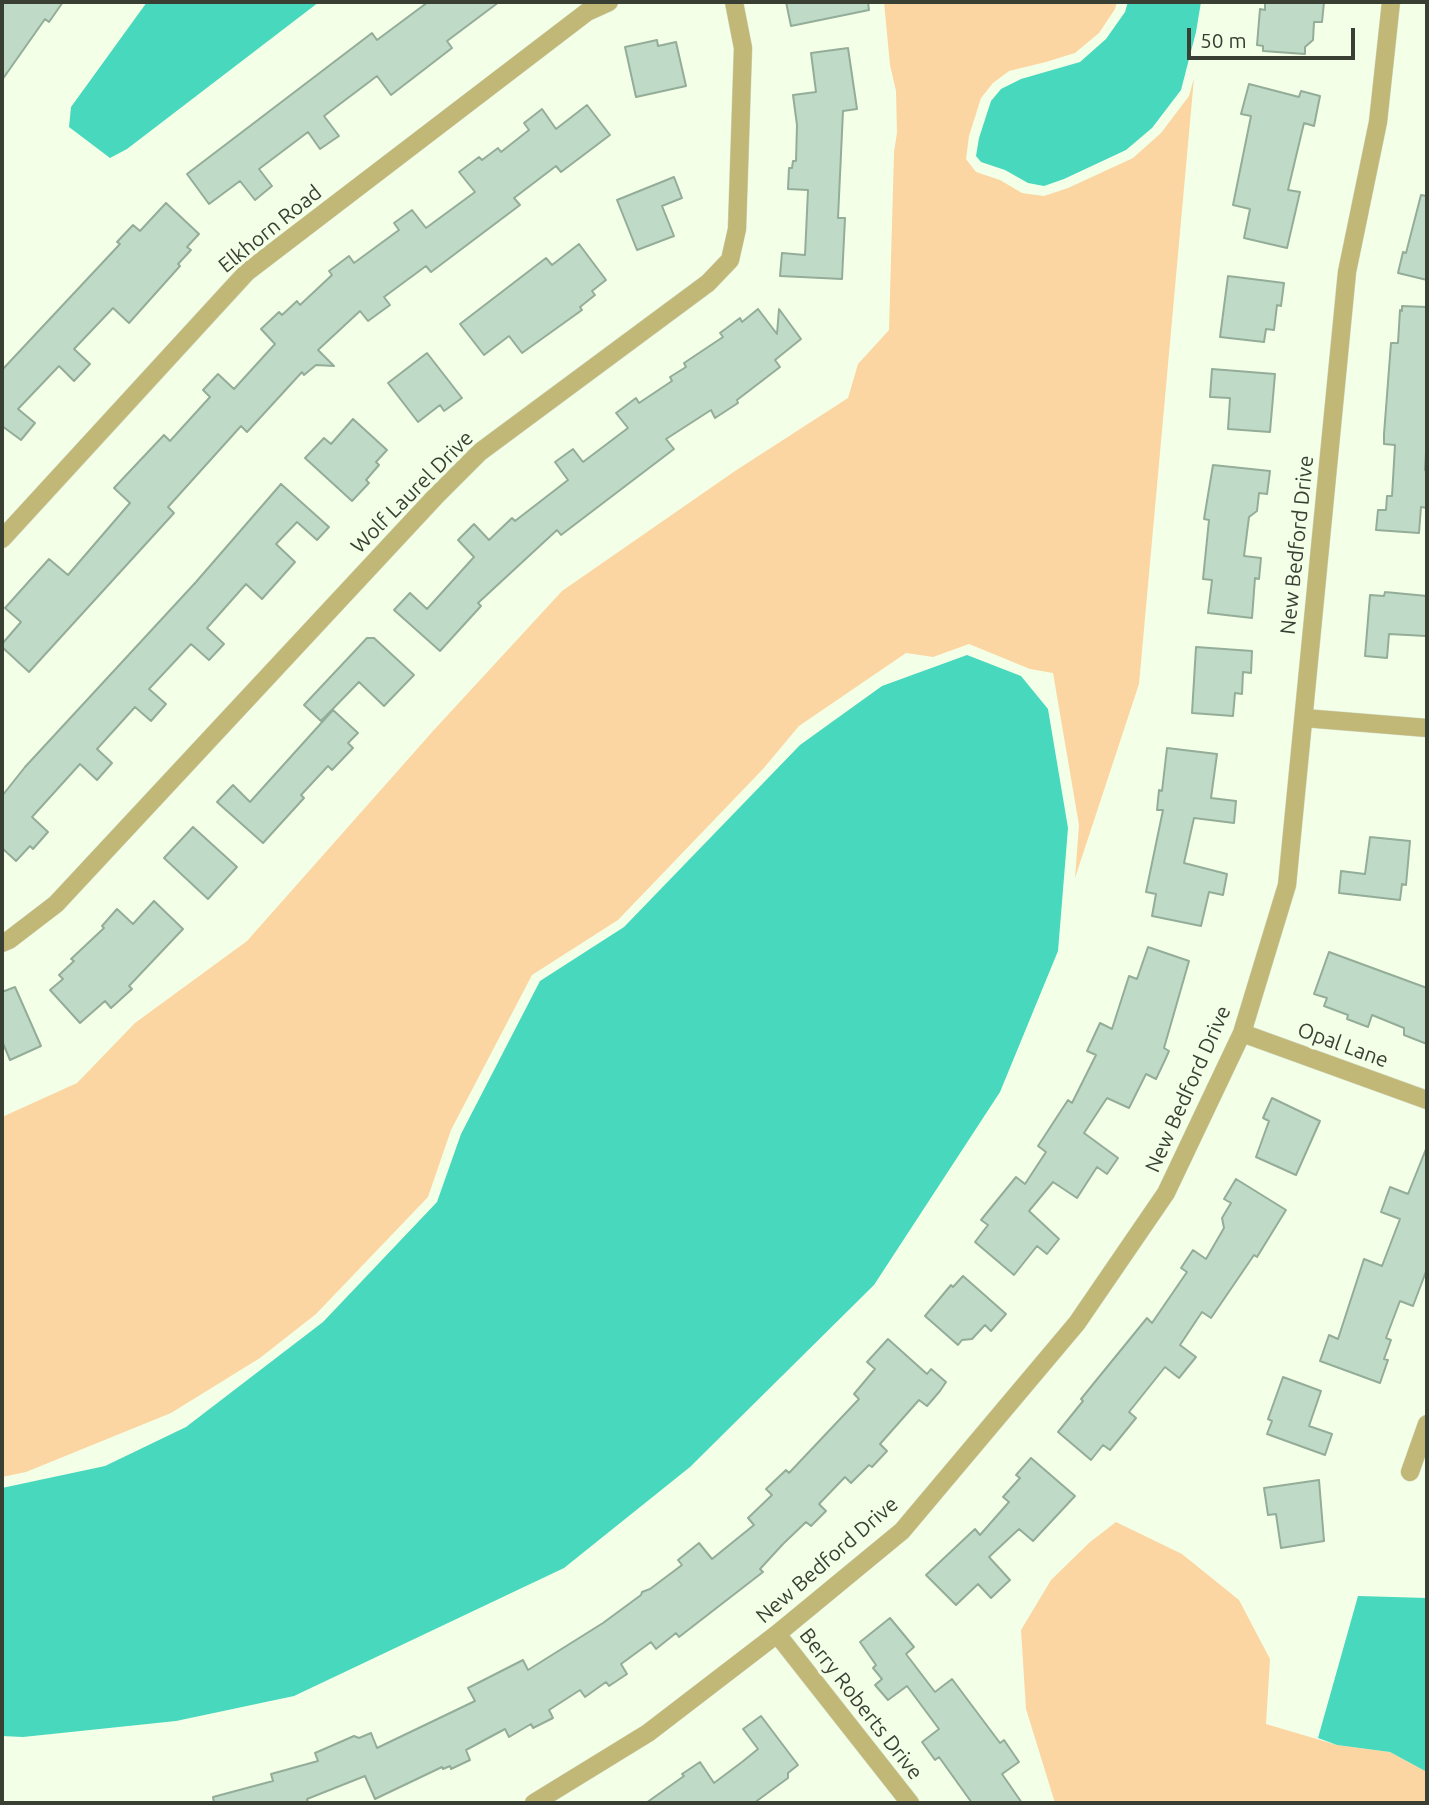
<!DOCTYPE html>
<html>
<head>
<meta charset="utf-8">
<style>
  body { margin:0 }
  #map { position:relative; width:1429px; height:1805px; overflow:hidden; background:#f4ffe7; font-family:Ubuntu,sans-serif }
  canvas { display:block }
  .frame { position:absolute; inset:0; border:4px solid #3a3f34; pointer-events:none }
  .scale { position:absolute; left:1187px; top:28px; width:168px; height:32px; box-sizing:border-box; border:4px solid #3a3f34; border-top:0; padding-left:9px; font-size:21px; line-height:24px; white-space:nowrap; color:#3a3f34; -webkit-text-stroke:5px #f4ffe7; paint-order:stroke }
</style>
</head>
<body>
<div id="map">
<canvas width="1429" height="1805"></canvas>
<div class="frame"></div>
<div class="scale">50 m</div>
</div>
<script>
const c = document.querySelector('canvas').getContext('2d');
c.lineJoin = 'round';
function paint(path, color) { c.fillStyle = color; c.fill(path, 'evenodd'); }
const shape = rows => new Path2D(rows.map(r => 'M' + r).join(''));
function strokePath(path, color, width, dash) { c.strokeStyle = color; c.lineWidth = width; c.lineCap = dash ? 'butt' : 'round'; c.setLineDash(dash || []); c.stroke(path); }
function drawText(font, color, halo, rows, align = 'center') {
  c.font = font + ' Ubuntu,sans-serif'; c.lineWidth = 7; c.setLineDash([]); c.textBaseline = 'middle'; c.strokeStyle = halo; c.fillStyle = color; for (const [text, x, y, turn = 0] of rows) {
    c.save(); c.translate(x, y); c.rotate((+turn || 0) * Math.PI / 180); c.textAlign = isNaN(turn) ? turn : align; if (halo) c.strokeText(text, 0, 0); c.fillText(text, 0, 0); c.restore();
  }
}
paint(shape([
  [884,2,1117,2,1115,9,1099,33,1075,53,1046,62,1009,71,993,83,981,98,969,136,966,159,976,172,1000,180,1022,193,1044,196,1068,188,1133,158,1161,133,1189,96,1194,78,1139,684,1075,878,1079,825,1053,673,1030,669,969,644,933,657,906,653,799,726,763,769,618,920,532,975,451,1130,428,1197,316,1314,260,1358,171,1413,26,1472,2,1477,2,1117,77,1083,135,1023,247,941,433,731,562,591,735,471,848,398,858,364,889,330,894,152,897,133,896,91,890,65],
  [1116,1522,1182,1554,1239,1600,1270,1659,1266,1724,1337,1745,1390,1752,1427,1772,1427,1803,1055,1803,1026,1709,1021,1630,1051,1580,1090,1542]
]), '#fbd6a3');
paint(shape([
  [147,2,319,2,127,149,110,158,69,127,71,107],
  [1128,2,1201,2,1196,32,1181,90,1152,128,1126,150,1064,179,1044,186,1028,183,1005,170,981,162,976,156,979,138,991,101,1001,89,1021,79,1080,62,1106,39,1125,12],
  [967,655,1021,676,1048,709,1068,828,1058,951,1000,1092,874,1285,690,1467,564,1568,294,1696,176,1721,23,1737,2,1736,2,1488,105,1466,186,1427,323,1322,437,1202,461,1134,540,981,624,927,800,745,882,686],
  [1358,1596,1427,1598,1427,1772,1390,1752,1337,1745,1318,1738]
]), '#47d8be');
const building = shape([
  [2,2,63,2,49,22,45,19,2,80,2,2],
  [428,2,499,2,447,41,452,48,391,95,377,76,324,116,339,136,320,149,308,132,259,169,272,186,255,200,240,181,209,204,187,174,372,33,377,40,428,2],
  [786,2,868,2,869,10,791,26,786,2],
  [1265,2,1324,2,1322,22,1314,22,1313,40,1305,47,1305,54,1263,51,1263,46,1257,45,1260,9,1265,10,1265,2],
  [657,40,658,46,676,42,686,86,636,97,625,47,657,40],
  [848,48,857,109,843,111,838,218,845,218,842,279,780,276,782,253,805,255,808,190,788,189,789,168,792,168,793,161,796,161,797,125,793,95,816,92,811,53,848,48],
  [1249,84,1299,97,1301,91,1320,96,1314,126,1304,123,1288,190,1300,192,1287,248,1244,238,1250,209,1233,205,1251,116,1241,114,1249,84],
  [587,105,610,135,561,172,556,166,514,198,520,205,431,272,426,266,384,297,390,305,368,321,360,311,318,350,334,366,316,365,304,375,302,372,247,432,241,426,168,507,174,513,29,672,2,647,2,644,21,622,5,608,49,559,68,575,130,503,114,488,164,435,170,441,210,397,203,390,218,374,234,389,275,344,261,329,279,312,282,315,297,301,300,305,332,275,329,271,349,256,354,263,399,230,394,223,412,210,426,228,475,192,459,172,479,157,482,160,498,148,501,152,529,130,524,123,542,109,556,129,587,105],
  [674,177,682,198,662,206,674,236,637,250,617,200,674,177],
  [1421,195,1427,196,1427,280,1398,273,1403,252,1406,253,1421,195],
  [166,203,199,234,187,247,191,250,178,264,180,266,129,323,113,308,74,349,90,364,74,381,59,366,18,409,35,423,21,440,2,426,2,370,120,244,117,242,133,225,140,231,166,203],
  [579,244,606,280,592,291,595,295,580,307,582,310,522,353,509,336,484,355,460,324,546,258,552,265,579,244],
  [1228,276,1284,283,1281,306,1277,305,1274,330,1266,329,1264,342,1220,337,1228,276],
  [1402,306,1427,307,1427,435,1425,470,1427,470,1427,508,1421,507,1419,533,1376,530,1378,510,1386,510,1387,496,1392,496,1395,445,1384,444,1384,434,1391,343,1398,343,1400,310,1402,311,1402,306],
  [758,309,777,334,779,309,801,339,775,360,780,367,737,400,738,403,715,418,711,410,666,439,674,449,561,535,557,530,478,603,481,606,440,651,394,610,410,593,427,609,474,557,458,540,474,524,489,540,512,518,515,521,568,480,555,462,573,449,583,462,628,428,616,413,636,398,639,403,672,381,670,377,686,367,684,363,723,337,720,333,740,318,742,322,758,309],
  [427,353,462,398,444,411,440,405,418,422,388,383,427,353],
  [1212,369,1275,374,1270,432,1228,429,1230,398,1210,397,1212,369],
  [353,419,387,450,376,462,379,465,366,480,369,483,352,501,305,458,324,438,331,444,353,419],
  [1213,465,1270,471,1267,494,1259,493,1257,511,1249,517,1244,556,1261,558,1259,579,1255,578,1252,618,1208,613,1212,580,1203,579,1209,520,1204,519,1213,465],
  [281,484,329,527,317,540,297,522,276,544,295,562,262,599,246,584,207,628,224,644,209,660,191,644,149,689,166,704,151,721,135,707,97,749,112,763,97,780,80,764,32,817,48,832,33,849,30,846,16,861,2,848,2,796,25,767,196,582,281,484],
  [1385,592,1427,596,1426,636,1389,634,1387,658,1365,656,1370,595,1384,596,1385,592],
  [367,638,374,638,414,675,384,706,359,682,321,721,304,705,367,638],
  [1196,647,1252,651,1251,673,1243,672,1242,694,1235,693,1233,716,1192,713,1196,647],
  [333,710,358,733,348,743,353,748,332,770,328,766,301,795,304,798,263,843,217,802,233,785,250,802,333,710],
  [1167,748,1217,754,1211,798,1236,801,1234,823,1194,818,1184,863,1227,874,1223,895,1209,892,1201,926,1152,916,1156,894,1146,892,1163,810,1157,810,1159,790,1162,791,1167,748],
  [193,827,237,867,208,899,164,858,193,827],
  [1370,837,1410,841,1406,885,1402,884,1400,900,1339,893,1341,871,1365,874,1370,837],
  [154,901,183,929,129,986,132,989,111,1008,105,1001,80,1023,50,990,63,979,59,975,74,961,71,959,104,928,102,926,117,909,133,924,154,901],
  [1148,947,1189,961,1164,1048,1169,1051,1165,1060,1156,1079,1146,1074,1129,1108,1107,1098,1084,1133,1118,1158,1107,1174,1097,1167,1077,1198,1053,1182,1029,1211,1059,1239,1047,1254,1037,1246,1014,1275,975,1242,988,1225,981,1220,1016,1177,1025,1184,1046,1152,1038,1146,1068,1100,1072,1103,1096,1055,1087,1051,1100,1023,1112,1029,1129,976,1137,979,1148,947],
  [1329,952,1427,988,1427,1044,1404,1035,1404,1028,1372,1015,1368,1027,1347,1019,1348,1015,1324,1006,1327,998,1314,994,1329,952],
  [15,987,41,1046,10,1060,2,1041,2,992,15,987],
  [1272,1098,1320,1121,1296,1175,1256,1157,1269,1121,1263,1118,1272,1098],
  [1426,1149,1427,1269,1413,1306,1400,1301,1386,1338,1391,1340,1384,1359,1388,1360,1380,1383,1320,1361,1329,1335,1338,1339,1364,1259,1382,1266,1400,1219,1381,1212,1390,1187,1408,1194,1426,1149],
  [1236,1179,1286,1210,1257,1257,1254,1255,1211,1318,1202,1312,1180,1345,1196,1357,1179,1378,1165,1367,1129,1412,1136,1418,1110,1450,1103,1445,1091,1460,1058,1432,1083,1401,1081,1399,1147,1318,1152,1323,1187,1272,1181,1268,1193,1250,1206,1259,1224,1228,1222,1218,1231,1203,1224,1199,1236,1179],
  [963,1276,1006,1314,991,1331,985,1325,972,1339,962,1340,958,1345,925,1316,951,1285,953,1287,963,1276],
  [888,1339,927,1374,931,1369,946,1382,940,1391,927,1406,919,1400,880,1444,887,1451,872,1467,869,1465,851,1483,845,1477,819,1504,826,1511,811,1526,806,1522,783,1544,760,1569,763,1572,679,1637,676,1633,656,1649,651,1642,621,1664,627,1674,609,1686,606,1682,585,1697,580,1690,549,1710,553,1718,533,1728,531,1724,509,1737,505,1729,466,1750,470,1760,451,1769,450,1766,443,1769,442,1767,375,1799,365,1776,307,1799,308,1803,214,1803,213,1797,273,1781,271,1774,318,1761,315,1753,354,1736,359,1738,371,1733,377,1748,475,1701,468,1688,523,1660,528,1670,603,1623,641,1595,642,1592,650,1589,682,1565,678,1560,699,1543,712,1559,754,1525,748,1518,772,1495,766,1489,786,1470,789,1473,859,1399,854,1394,875,1369,867,1362,888,1339],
  [1283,1377,1321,1391,1309,1426,1332,1434,1325,1455,1267,1434,1272,1421,1268,1419,1283,1377],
  [1031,1458,1075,1496,1033,1541,1019,1529,989,1557,1010,1580,991,1598,978,1584,956,1605,926,1575,975,1529,980,1535,1009,1502,1003,1497,1020,1478,1016,1475,1031,1458],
  [1319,1480,1324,1541,1281,1548,1276,1514,1268,1515,1264,1488,1319,1480],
  [890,1618,914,1647,906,1654,935,1692,952,1679,1000,1743,1004,1740,1019,1762,1002,1774,1022,1803,972,1803,939,1757,935,1760,922,1742,939,1729,907,1686,888,1700,875,1685,882,1679,873,1668,876,1665,860,1642,890,1618],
  [761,1716,798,1765,788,1773,788,1778,754,1803,646,1803,684,1776,682,1774,700,1762,714,1783,742,1762,758,1749,743,1729,761,1716]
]);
paint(building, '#bfdac6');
strokePath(building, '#93ad99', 2);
const street = shape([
  [2,539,247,272,587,12,609,2],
  [1304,718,1427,728],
  [2,943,9,940,56,904,435,497,480,452,708,283,730,260,737,229,743,48,734,2],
  [1242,1033,1427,1100],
  [1410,1472,1427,1424],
  [777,1634,910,1803],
  [534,1803,648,1733,777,1634,902,1531,1077,1323,1166,1193,1242,1033,1287,885,1347,272,1378,122,1391,2]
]);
strokePath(street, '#d3dcc7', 19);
strokePath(street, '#c1b878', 18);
drawText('21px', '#3a3f34', '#f4ffe7', [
  ["Elkhorn Road",270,229,-39],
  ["Wolf Laurel Drive",412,492,-45],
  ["New Bedford Drive",1297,545,-84],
  ["Opal Lane",1343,1045,20],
  ["New Bedford Drive",1188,1089,-66],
  ["New Bedford Drive",827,1560,-41],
  ["Berry Roberts Drive",861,1704,52]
]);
</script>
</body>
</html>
